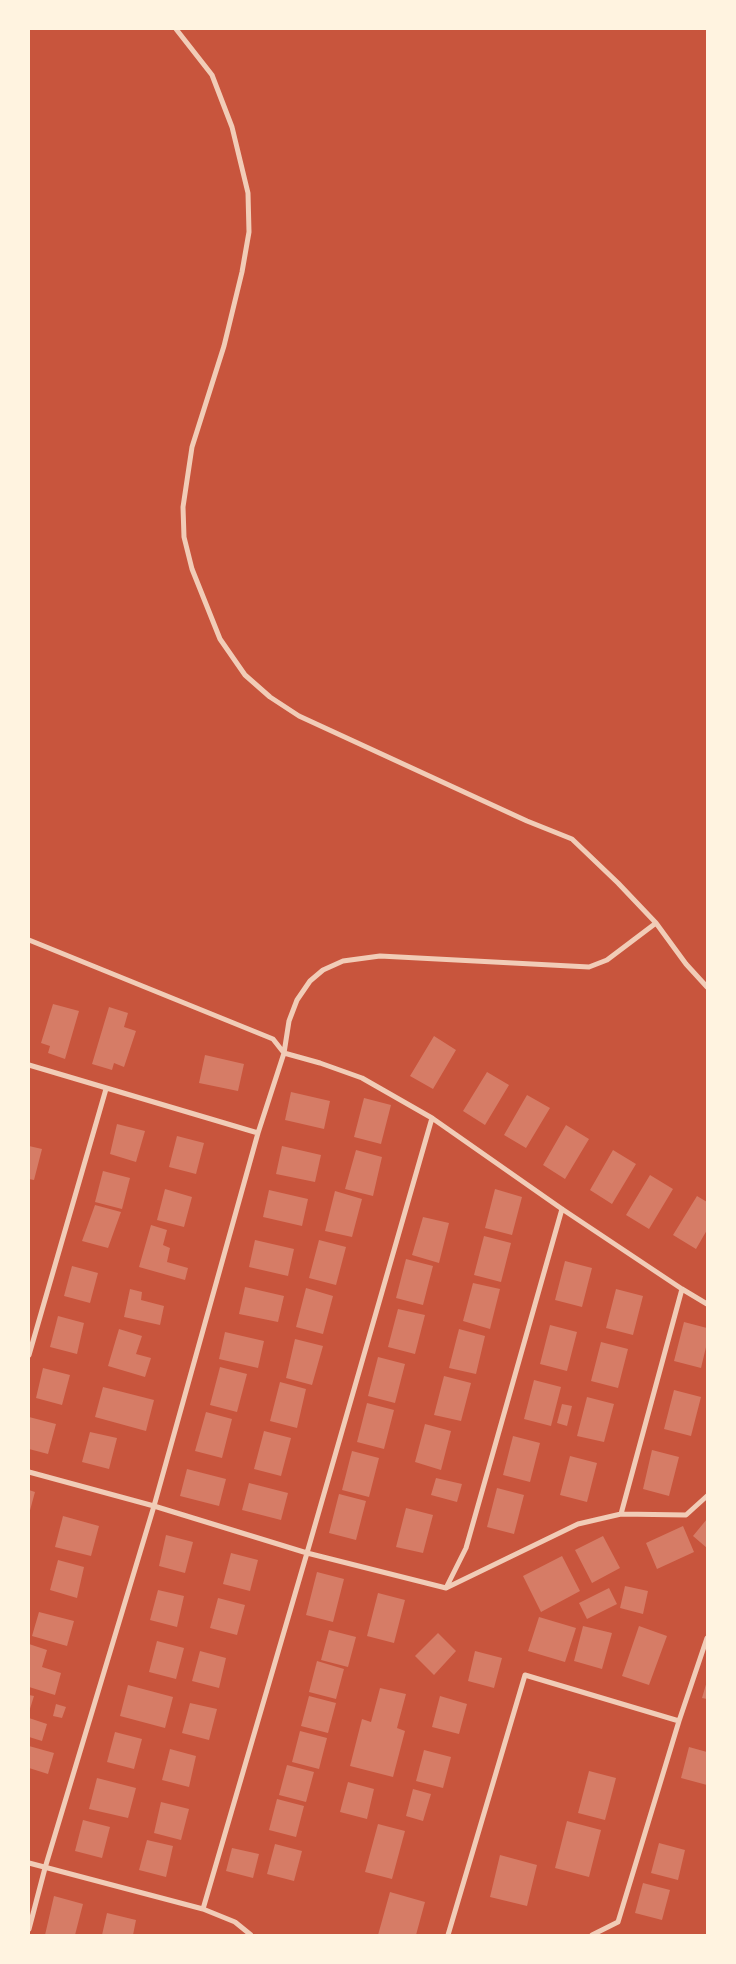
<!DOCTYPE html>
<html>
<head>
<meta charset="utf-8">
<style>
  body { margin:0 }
  #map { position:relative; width:736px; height:1964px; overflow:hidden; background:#c8553d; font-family:Montserrat,sans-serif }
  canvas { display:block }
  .frame { position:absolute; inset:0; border:30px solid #fff3e0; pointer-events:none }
</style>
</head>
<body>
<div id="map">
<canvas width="736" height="1964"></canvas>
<div class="frame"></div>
</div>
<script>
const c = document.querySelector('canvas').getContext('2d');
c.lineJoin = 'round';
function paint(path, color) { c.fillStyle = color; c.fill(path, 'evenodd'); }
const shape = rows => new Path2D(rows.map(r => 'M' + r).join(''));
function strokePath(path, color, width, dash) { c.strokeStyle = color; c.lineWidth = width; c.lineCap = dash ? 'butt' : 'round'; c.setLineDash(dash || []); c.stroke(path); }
paint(shape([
  [53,1004,79,1011,65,1059,48,1053,50,1046,41,1043],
  [109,1007,128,1013,124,1027,136,1031,124,1067,114,1063,112,1070,92,1064],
  [434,1036,456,1050,433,1089,410,1076],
  [205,1055,244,1064,238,1091,199,1083],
  [487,1072,509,1085,485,1125,463,1111],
  [291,1092,330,1101,324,1129,285,1120],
  [527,1095,550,1108,526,1148,504,1135],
  [364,1098,391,1105,381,1144,354,1137],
  [117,1124,145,1131,136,1162,110,1154],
  [566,1125,589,1139,565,1179,543,1165],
  [177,1136,204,1143,196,1174,169,1167],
  [29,1146,42,1149,34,1180,29,1179],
  [282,1146,321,1155,315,1182,276,1174],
  [356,1150,382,1157,373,1196,345,1189],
  [613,1150,636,1164,612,1204,590,1190],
  [103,1171,130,1178,122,1209,95,1202],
  [650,1175,673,1189,649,1229,626,1215],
  [165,1189,192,1197,184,1227,157,1220],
  [495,1189,522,1197,512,1235,485,1228],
  [269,1190,308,1199,302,1226,263,1217],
  [335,1191,362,1199,352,1237,325,1231],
  [697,1196,707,1202,707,1230,696,1249,673,1235],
  [95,1205,121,1212,108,1248,82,1241],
  [423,1217,449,1223,439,1263,412,1255],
  [151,1225,167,1230,163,1245,170,1248,167,1262,188,1268,185,1280,139,1267],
  [484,1236,511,1243,501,1282,474,1275],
  [255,1240,294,1249,288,1276,249,1267],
  [319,1240,346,1247,336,1285,309,1278],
  [406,1259,433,1266,423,1305,396,1298],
  [565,1261,592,1268,582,1307,555,1300],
  [72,1266,98,1273,90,1303,64,1296],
  [473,1283,500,1289,490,1329,463,1321],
  [245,1287,284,1296,278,1322,239,1314],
  [306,1288,333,1296,323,1334,296,1327],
  [130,1289,142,1292,141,1300,164,1306,160,1325,124,1317],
  [616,1289,643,1296,633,1335,606,1328],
  [398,1309,425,1315,415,1354,388,1347],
  [58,1316,84,1323,77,1354,50,1347],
  [684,1322,707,1328,707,1343,701,1368,674,1361],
  [550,1325,577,1332,567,1371,540,1364],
  [119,1329,142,1336,136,1354,151,1358,145,1377,108,1366],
  [459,1329,485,1336,476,1374,449,1368],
  [225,1332,264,1341,258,1368,219,1359],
  [295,1339,323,1346,312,1385,286,1378],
  [601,1342,628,1349,618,1388,591,1381],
  [378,1357,405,1364,395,1403,368,1396],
  [220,1367,247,1374,237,1412,210,1405],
  [43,1368,70,1375,62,1405,36,1398],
  [444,1376,471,1383,461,1421,434,1415],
  [534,1380,561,1387,551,1426,524,1419],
  [280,1382,306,1389,297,1428,270,1421],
  [103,1387,154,1400,146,1431,95,1417],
  [674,1390,701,1397,691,1436,664,1429],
  [587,1397,614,1404,604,1442,577,1436],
  [367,1403,394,1410,384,1449,357,1442],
  [562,1404,572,1406,567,1426,557,1423],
  [206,1412,232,1419,222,1458,195,1451],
  [29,1417,56,1424,48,1454,29,1449],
  [425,1424,451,1431,441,1470,415,1462],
  [264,1431,291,1438,281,1476,254,1469],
  [90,1432,117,1438,109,1469,82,1462],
  [513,1436,540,1443,530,1482,503,1475],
  [652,1450,679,1457,669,1496,643,1489],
  [352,1451,379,1458,369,1497,342,1490],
  [570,1456,597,1463,587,1502,560,1495],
  [187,1469,226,1479,219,1506,180,1496],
  [436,1478,462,1484,457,1502,431,1495],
  [249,1483,288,1493,281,1520,242,1510],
  [497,1488,524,1495,514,1534,487,1527],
  [29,1490,35,1492,29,1514],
  [339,1494,366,1501,356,1540,329,1533],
  [406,1508,433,1515,423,1553,396,1547],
  [63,1516,99,1526,91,1556,55,1547],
  [707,1519,707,1548,693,1536],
  [683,1526,694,1552,657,1569,646,1543],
  [166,1535,193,1542,185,1573,159,1566],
  [603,1536,620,1568,592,1583,575,1550],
  [231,1553,258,1560,250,1591,223,1584],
  [562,1556,580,1591,541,1612,523,1576],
  [58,1560,84,1567,77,1598,50,1590],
  [317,1572,344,1579,333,1622,306,1615],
  [625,1586,648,1591,643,1614,620,1608],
  [609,1588,617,1604,587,1619,579,1603],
  [158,1590,184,1596,177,1627,150,1620],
  [378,1593,405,1600,394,1643,367,1636],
  [218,1598,245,1605,237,1635,210,1628],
  [39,1612,74,1621,67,1646,32,1636],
  [539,1617,576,1628,565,1662,528,1651],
  [583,1626,612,1633,602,1669,574,1661],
  [639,1626,667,1636,649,1685,622,1676],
  [329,1630,356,1637,348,1667,321,1660],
  [438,1633,456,1651,434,1675,415,1656],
  [157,1641,184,1648,176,1679,149,1672],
  [29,1644,47,1650,42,1667,61,1673,55,1695,29,1687],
  [200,1651,226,1658,219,1688,192,1681],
  [475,1651,502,1658,494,1688,468,1681],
  [317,1661,344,1669,336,1699,309,1692],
  [707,1681,707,1699,702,1698],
  [128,1685,173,1697,165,1728,120,1716],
  [380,1688,406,1694,397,1728,405,1731,393,1777,350,1766,362,1719,371,1722],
  [29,1695,34,1696,29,1712],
  [309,1696,336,1703,328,1733,301,1726],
  [440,1696,467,1704,459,1734,432,1727],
  [190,1703,217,1709,209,1740,182,1733],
  [56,1704,66,1707,62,1718,53,1716],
  [29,1718,47,1724,42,1741,29,1737],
  [300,1731,327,1738,319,1769,292,1762],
  [115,1732,142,1739,134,1769,107,1762],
  [29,1746,54,1753,48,1774,29,1768],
  [689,1747,707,1752,707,1785,681,1778],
  [170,1749,196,1756,189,1787,162,1780],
  [424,1750,451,1757,443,1788,416,1781],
  [287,1765,314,1772,306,1802,279,1795],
  [589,1771,616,1778,605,1820,578,1813],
  [97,1778,136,1788,128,1818,89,1809],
  [348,1782,374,1789,367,1819,340,1812],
  [413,1789,431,1794,423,1821,406,1816],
  [277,1799,304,1806,296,1837,269,1830],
  [161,1802,189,1809,181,1840,154,1833],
  [83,1820,110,1827,102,1858,75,1851],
  [567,1821,601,1830,589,1877,555,1868],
  [378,1824,405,1831,392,1879,365,1872],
  [147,1840,173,1846,166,1877,139,1870],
  [659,1843,685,1850,678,1880,651,1873],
  [275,1844,302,1851,294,1881,267,1874],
  [232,1848,259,1854,253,1878,226,1871],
  [500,1855,537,1865,527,1906,490,1897],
  [643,1883,670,1890,662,1920,635,1913],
  [390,1892,425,1902,416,1935,378,1935],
  [54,1896,83,1904,75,1935,45,1935],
  [107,1913,136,1920,133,1935,102,1935]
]), '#d67c66');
strokePath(shape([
  [176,29,212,75,232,127,248,193,249,232,242,272,224,346,192,447,183,507,184,537,192,569,220,639,245,675,270,697,299,716,527,821,572,839,618,883,656,923,686,964,707,987],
  [29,940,273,1039,284,1053,320,1063,362,1078,432,1118,562,1209,682,1289,707,1304],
  [29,1065,258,1133],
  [29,1355,106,1089],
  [29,1472,154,1506,307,1553,446,1588,578,1524,621,1514,686,1515,707,1496],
  [621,1514,682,1289],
  [446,1588,466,1548,562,1209],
  [29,1863,203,1909,235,1922,251,1935],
  [203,1909,307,1553,432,1118],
  [29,1929,45,1868,154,1506,258,1133,284,1053,289,1021,297,1000,310,981,323,970,343,961,380,956,589,967,607,960,656,923],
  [448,1935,525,1675,679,1721],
  [592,1935,618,1922,679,1721,707,1638]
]), '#f1ccb7', 5);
</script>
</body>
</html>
